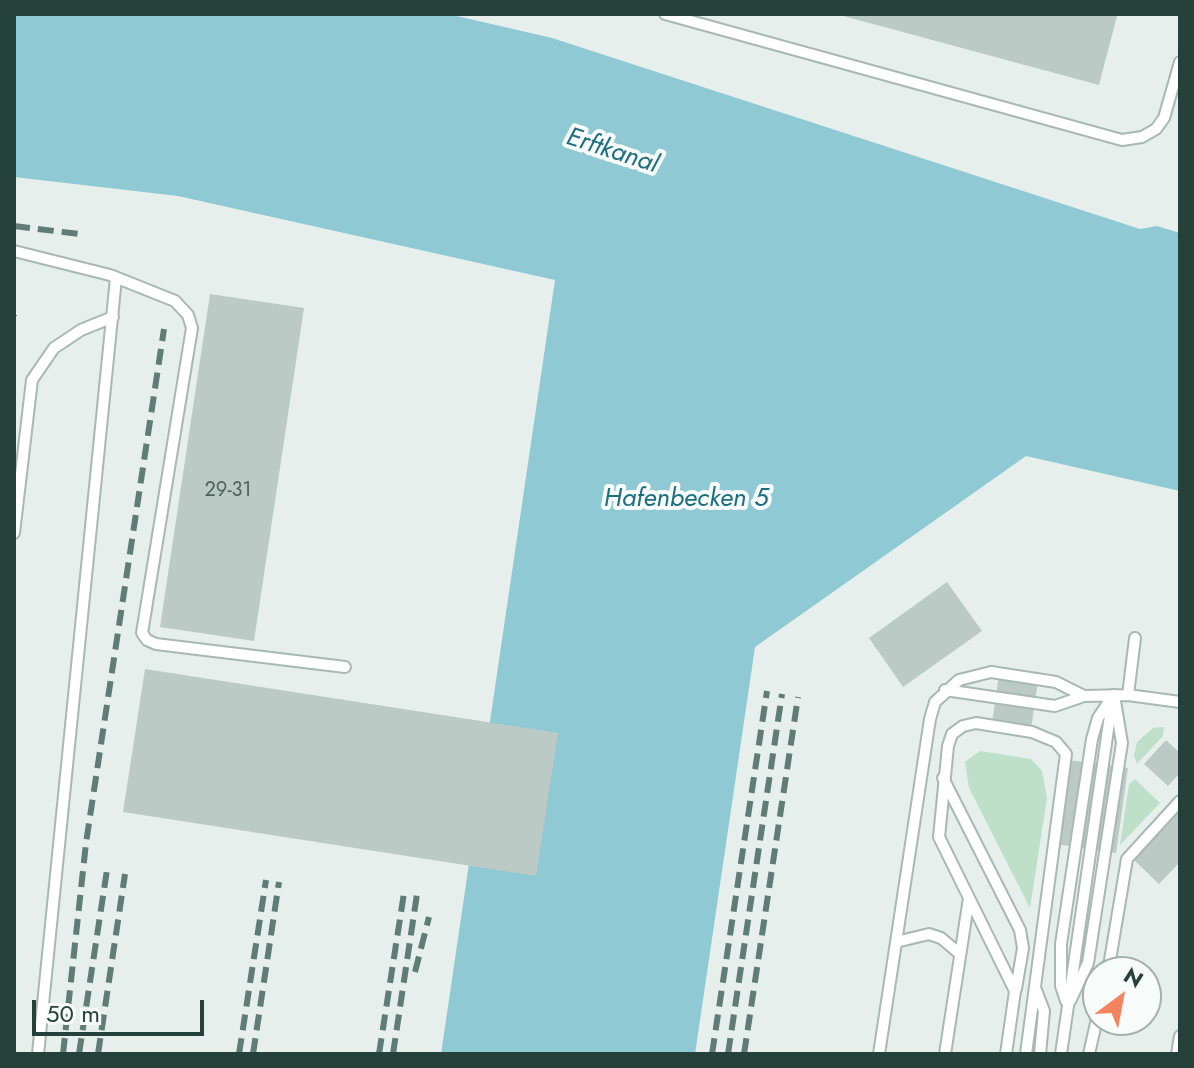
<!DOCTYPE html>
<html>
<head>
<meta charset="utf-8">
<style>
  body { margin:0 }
  #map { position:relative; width:1194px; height:1068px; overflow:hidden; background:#e6efeb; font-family:Jost,sans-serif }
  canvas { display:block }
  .frame { position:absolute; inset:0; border:16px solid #24423a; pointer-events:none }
  .north { position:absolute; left:1082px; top:956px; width:80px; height:80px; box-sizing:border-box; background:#f7fbf9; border:2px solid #a3b1ad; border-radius:50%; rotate:32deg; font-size:22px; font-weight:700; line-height:32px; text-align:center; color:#24423a }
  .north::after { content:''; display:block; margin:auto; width:28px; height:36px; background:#f4845f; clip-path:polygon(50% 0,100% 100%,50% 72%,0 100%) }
  .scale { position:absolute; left:32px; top:1000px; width:172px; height:36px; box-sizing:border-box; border:4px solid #24423a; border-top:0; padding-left:10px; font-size:24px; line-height:28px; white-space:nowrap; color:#24423a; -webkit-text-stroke:6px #f7fbf9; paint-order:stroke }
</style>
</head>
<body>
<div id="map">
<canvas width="1194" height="1068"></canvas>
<div class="frame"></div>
<div class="north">N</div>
<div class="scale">50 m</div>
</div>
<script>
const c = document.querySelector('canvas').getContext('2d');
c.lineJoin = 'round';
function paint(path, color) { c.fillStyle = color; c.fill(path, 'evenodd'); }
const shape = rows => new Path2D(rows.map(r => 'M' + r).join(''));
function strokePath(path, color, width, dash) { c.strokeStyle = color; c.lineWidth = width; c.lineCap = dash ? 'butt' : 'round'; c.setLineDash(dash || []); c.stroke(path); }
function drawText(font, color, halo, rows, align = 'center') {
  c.font = font + ' Jost,sans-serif'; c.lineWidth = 8; c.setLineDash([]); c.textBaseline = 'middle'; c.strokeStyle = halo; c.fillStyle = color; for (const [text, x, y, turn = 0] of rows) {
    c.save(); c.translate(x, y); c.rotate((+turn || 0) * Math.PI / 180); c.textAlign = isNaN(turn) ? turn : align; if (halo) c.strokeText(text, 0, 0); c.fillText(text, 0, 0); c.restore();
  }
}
paint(shape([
  [1164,727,1163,736,1137,764,1134,755,1137,742,1153,728],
  [980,751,1031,759,1042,771,1047,798,1030,908,969,788,965,762],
  [1135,779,1160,803,1120,845,1129,784]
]), '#bfe0c8');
paint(shape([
  [14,14,448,14,552,38,1140,229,1157,226,1180,233,1180,491,1026,456,755,647,695,1054,441,1054,555,280,178,196,14,177]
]), '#8ec9d4');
paint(shape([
  [836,14,1111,14,1117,16,1099,85],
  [210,294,304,308,254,641,160,627],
  [947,582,982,631,903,687,869,638],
  [1000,668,1039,674,1030,736,991,730],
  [145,669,558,733,536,876,123,812],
  [1166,740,1180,753,1180,773,1168,786,1144,764],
  [1061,759,1128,768,1116,853,1049,843],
  [1180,811,1180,862,1159,884,1134,860]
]), '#bbcac4');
const service = shape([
  [665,14,1122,140,1142,137,1156,129,1164,118,1180,62],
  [14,251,110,275,175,301,188,315,192,328,142,633,147,640,156,644,345,667],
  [14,533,32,380,54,348,81,330,113,317],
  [945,690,1055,706,1084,696],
  [1128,695,1135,638],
  [943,778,1020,930,1023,948,1016,989],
  [896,942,929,934,941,938,960,954],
  [1108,972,1127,859,1180,801],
  [1036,990,1044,1011,1040,1054],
  [1066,1001,1061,986,1061,944,1092,739,1098,718,1110,700],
  [1070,1001,1088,963,1122,743,1115,701],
  [38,1054,116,278],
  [879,1054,930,719,935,702,959,680,991,672,1056,682,1084,696,1128,695,1180,702],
  [945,1054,969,898],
  [1006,1054,1015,991,939,837,948,746,952,734,963,726,976,723,1032,732,1056,742,1066,754,1026,1054],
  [1061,1054,1113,695],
  [1089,1054,1098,1014],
  [1177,1054,1180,1036]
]);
strokePath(service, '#a8b8b2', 14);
strokePath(service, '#fff', 10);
strokePath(shape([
  [14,226,79,234],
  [14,316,14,315],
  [415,972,429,917],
  [63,1054,86,843,164,329],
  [79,1054,107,870],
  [98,1054,125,874],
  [239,1054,266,880],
  [253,1054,279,882],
  [379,1054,404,893],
  [393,1054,417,894],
  [712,1054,767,691],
  [728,1054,782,694],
  [744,1054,798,697]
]), '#5f7d75', 6, [16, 8]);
drawText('20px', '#4a645c', null, [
  ["29-31",228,491]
]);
drawText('italic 26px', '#1c6f80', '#f7fbf9', [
  ["Erftkanal",612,152,18],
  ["Hafenbecken 5",686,500]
]);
</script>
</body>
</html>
